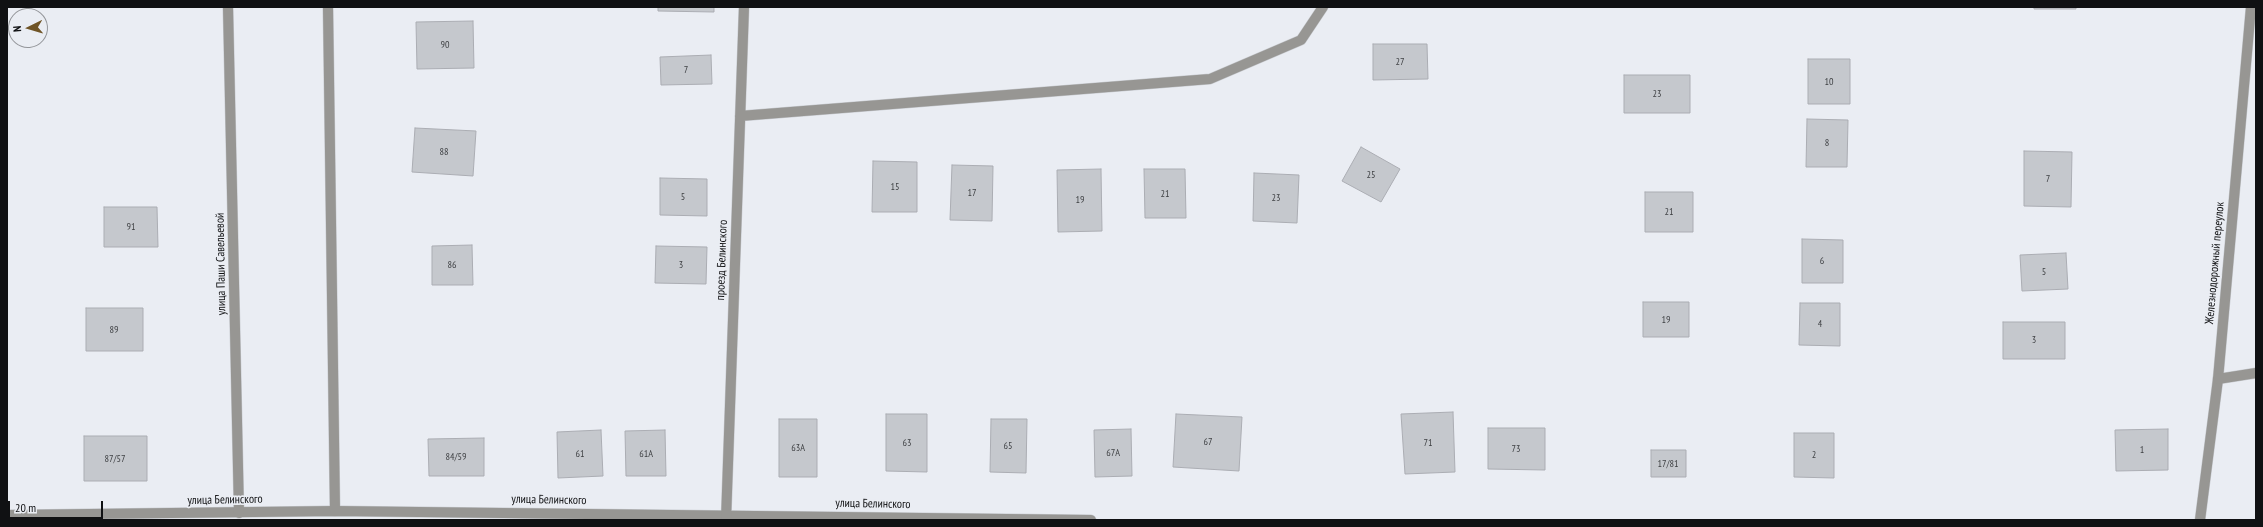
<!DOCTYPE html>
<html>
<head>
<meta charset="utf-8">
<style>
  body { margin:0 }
  #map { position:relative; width:2263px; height:527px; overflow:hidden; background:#eaedf3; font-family:"PT Sans Narrow",sans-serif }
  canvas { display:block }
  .frame { position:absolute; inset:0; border:8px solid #101113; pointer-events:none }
  .north { position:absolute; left:8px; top:8px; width:40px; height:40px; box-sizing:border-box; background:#eaedf3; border:1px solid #939599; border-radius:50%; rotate:265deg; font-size:11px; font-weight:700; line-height:16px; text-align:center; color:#101113 }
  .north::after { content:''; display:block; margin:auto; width:14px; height:18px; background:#6f5426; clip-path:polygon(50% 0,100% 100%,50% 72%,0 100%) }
  .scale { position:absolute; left:8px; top:501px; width:95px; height:18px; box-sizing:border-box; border:2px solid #101113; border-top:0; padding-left:5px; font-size:12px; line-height:14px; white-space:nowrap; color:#101113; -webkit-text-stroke:3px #eaedf3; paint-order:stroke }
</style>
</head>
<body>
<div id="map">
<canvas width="2263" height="527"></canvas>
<div class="frame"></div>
<div class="north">N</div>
<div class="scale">20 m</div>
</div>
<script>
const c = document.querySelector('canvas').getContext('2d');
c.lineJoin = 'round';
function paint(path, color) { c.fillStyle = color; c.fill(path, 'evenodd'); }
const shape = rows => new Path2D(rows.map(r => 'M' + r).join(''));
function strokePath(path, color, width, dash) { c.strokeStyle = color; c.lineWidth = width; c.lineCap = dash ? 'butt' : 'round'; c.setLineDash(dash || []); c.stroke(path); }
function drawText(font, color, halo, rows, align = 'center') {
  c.font = font + ' "PT Sans Narrow",sans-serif'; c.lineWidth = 3.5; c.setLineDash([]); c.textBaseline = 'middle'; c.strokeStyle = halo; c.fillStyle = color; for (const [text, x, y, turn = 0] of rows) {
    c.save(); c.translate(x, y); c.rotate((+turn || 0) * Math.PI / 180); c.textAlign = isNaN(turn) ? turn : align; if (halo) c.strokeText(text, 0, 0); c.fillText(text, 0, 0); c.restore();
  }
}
const building = shape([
  [658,7,714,7,714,12,658,11,658,7],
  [2034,7,2076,7,2076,9,2034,9,2034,7],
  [473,21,474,68,417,69,416,22,473,21],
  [1373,44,1427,44,1428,79,1373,80,1373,44],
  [711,55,712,84,661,85,660,57,711,55],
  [1808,59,1850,59,1850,104,1808,104,1808,59],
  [1624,75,1690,75,1690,113,1624,113,1624,75],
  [1807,119,1848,120,1847,167,1806,167,1807,119],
  [415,128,476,131,473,176,412,172,415,128],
  [1361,147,1400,169,1381,202,1342,181,1361,147],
  [2024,151,2072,152,2071,207,2024,206,2024,151],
  [873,161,917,162,917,212,872,212,873,161],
  [952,165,993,166,992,221,950,220,952,165],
  [1101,169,1102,231,1058,232,1057,170,1101,169],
  [1144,169,1185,169,1186,218,1145,218,1144,169],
  [1254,173,1299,175,1297,223,1253,221,1254,173],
  [660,178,707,179,707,216,660,215,660,178],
  [1645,192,1693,192,1693,232,1645,232,1645,192],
  [104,207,157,207,158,247,104,247,104,207],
  [1802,239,1843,240,1843,283,1802,283,1802,239],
  [472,245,473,285,432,285,432,246,472,245],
  [656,246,707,247,706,284,655,283,656,246],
  [2066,253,2068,289,2022,291,2020,255,2066,253],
  [1643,302,1689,302,1689,337,1643,337,1643,302],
  [1800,303,1840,303,1840,346,1799,345,1800,303],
  [86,308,143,308,143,351,86,351,86,308],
  [2003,322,2065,322,2065,359,2003,359,2003,322],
  [1453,412,1455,472,1405,474,1401,414,1453,412],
  [886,414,927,414,927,472,886,471,886,414],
  [1176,414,1242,417,1239,471,1173,467,1176,414],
  [779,419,817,419,817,477,779,477,779,419],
  [991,419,1027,419,1026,473,990,472,991,419],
  [1488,428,1545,428,1545,470,1488,469,1488,428],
  [1131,429,1132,476,1095,477,1094,430,1131,429],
  [2168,429,2168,470,2116,471,2115,430,2168,429],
  [601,430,603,476,558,478,557,432,601,430],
  [665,430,666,476,626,476,625,431,665,430],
  [1794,433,1834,433,1834,478,1794,477,1794,433],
  [84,436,147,436,147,481,84,481,84,436],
  [484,438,484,476,429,476,428,439,484,438],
  [1651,450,1686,450,1686,477,1651,477,1651,450]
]);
paint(building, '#c5c8cd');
strokePath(building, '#abadb3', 1);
const service = shape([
  [7,515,335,511,1091,520],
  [2200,520,2218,379,2251,7]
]);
const minor = shape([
  [228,7,239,513],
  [328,7,335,511],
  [740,116,1210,79,1301,40,1323,7],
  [2218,379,2256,373],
  [726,520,744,7]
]);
strokePath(service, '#c7cacf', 11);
strokePath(minor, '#c7cacf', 11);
strokePath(service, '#979693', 10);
strokePath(minor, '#979693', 10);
drawText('10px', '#3d3f42', null, [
  ["90",445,45],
  ["27",1400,62],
  ["7",686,70],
  ["10",1829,82],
  ["23",1657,94],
  ["8",1827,143],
  ["88",444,152],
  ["25",1371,175],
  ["7",2048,179],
  ["15",895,187],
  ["17",972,193],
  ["21",1165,194],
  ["5",683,197],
  ["23",1276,198],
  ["19",1080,200],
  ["21",1669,212],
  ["91",131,227],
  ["6",1822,261],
  ["86",452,265],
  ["3",681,265],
  ["5",2044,272],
  ["19",1666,320],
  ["4",1820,324],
  ["89",114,330],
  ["3",2034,340],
  ["67",1208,442],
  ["63",907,443],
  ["71",1428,443],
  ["65",1008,446],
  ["63А",798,448],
  ["73",1516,449],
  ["1",2142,450],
  ["67А",1113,453],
  ["61",580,454],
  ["61А",646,454],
  ["2",1814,455],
  ["84/59",456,457],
  ["87/57",115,459],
  ["17/81",1668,464]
]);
drawText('12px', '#101113', '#eaedf3', [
  ["проезд Белинского",722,260,-88],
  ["Железнодорожный переулок",2215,263,-85],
  ["улица Паши Савельевой",221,264,-91],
  ["улица Белинского",225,500,-1],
  ["улица Белинского",549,500,1],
  ["улица Белинского",873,504,1]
]);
</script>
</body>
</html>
